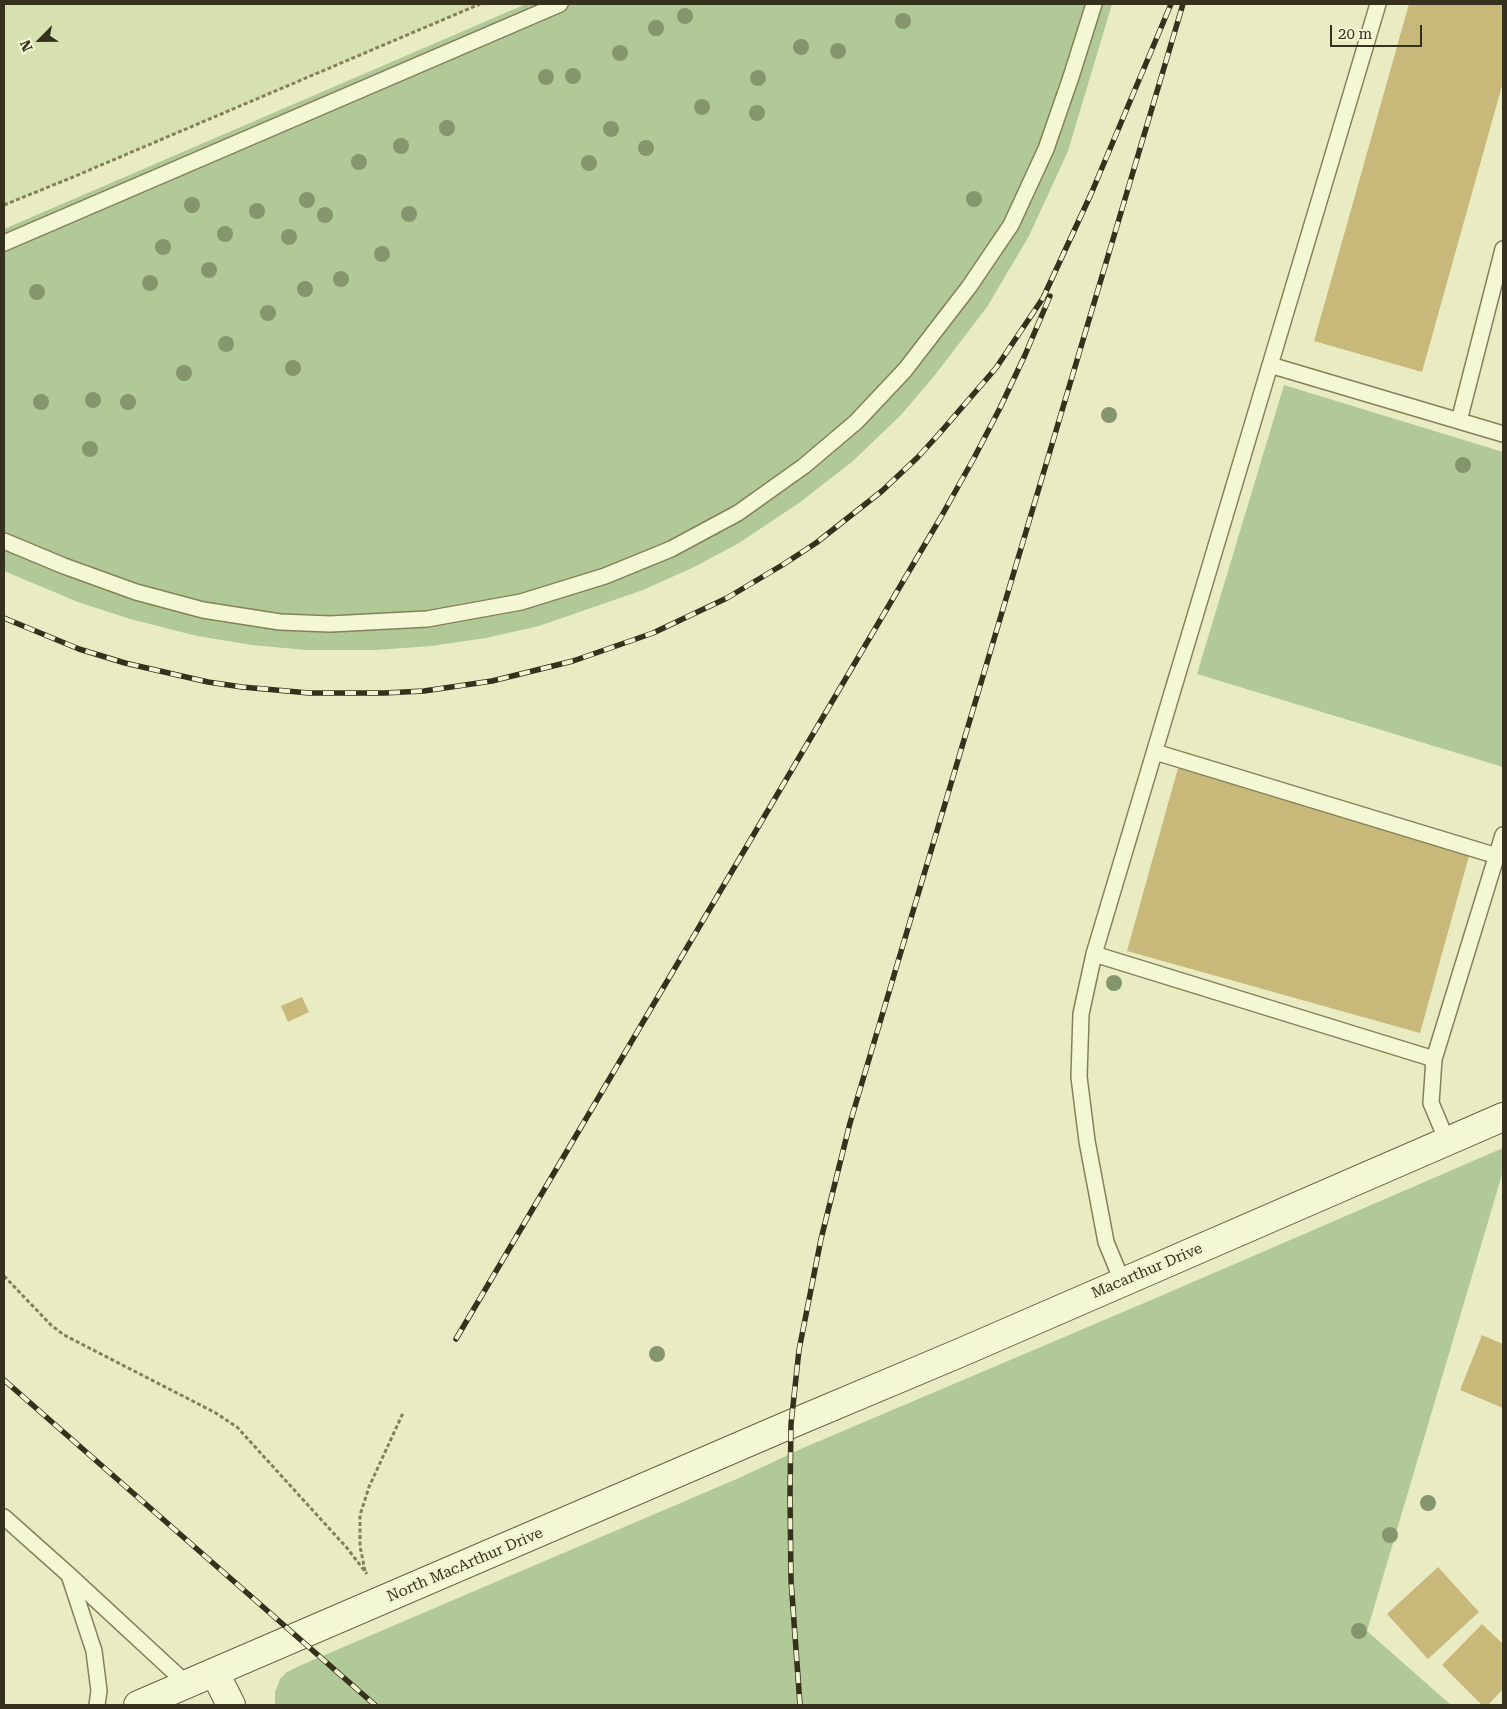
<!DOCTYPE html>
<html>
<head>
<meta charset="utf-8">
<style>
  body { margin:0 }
  #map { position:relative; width:1507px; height:1709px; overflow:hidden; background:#e9ecc2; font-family:"Roboto Serif",serif }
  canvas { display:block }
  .frame { position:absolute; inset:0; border:5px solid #35311d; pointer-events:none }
  .north { position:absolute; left:15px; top:15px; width:50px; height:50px; -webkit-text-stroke:4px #f1f4d1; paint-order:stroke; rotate:247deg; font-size:14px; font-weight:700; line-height:20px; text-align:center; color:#35311d }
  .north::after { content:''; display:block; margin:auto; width:18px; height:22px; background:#35311d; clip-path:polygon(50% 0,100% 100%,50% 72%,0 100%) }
  .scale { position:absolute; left:1330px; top:25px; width:92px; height:22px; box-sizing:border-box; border:2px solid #35311d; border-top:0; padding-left:6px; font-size:15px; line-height:18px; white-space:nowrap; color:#35311d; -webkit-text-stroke:4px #f1f4d1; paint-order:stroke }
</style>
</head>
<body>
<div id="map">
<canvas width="1507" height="1709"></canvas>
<div class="frame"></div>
<div class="north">N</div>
<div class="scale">20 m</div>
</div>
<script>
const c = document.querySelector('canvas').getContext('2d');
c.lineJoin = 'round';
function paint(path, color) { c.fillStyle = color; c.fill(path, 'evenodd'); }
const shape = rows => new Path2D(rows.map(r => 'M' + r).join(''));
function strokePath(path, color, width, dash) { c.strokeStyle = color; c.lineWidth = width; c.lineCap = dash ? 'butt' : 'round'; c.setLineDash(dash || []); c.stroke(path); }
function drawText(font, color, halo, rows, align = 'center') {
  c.font = font + ' "Roboto Serif",serif'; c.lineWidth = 5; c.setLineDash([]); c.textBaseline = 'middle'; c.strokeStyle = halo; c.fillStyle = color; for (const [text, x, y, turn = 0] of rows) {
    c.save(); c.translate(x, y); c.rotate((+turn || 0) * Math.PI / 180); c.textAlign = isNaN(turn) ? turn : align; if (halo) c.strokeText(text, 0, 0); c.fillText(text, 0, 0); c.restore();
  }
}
paint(shape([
  [4,4,480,4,73,177,4,205]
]), '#d6e1af');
paint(shape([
  [526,4,1112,4,1068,151,1029,236,987,307,935,375,901,415,853,461,799,503,739,543,694,567,643,590,539,626,486,638,431,646,376,650,306,650,252,645,197,636,130,619,78,602,4,571,4,229],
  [1284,385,1503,452,1503,767,1197,674],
  [1503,1148,1503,1171,1367,1631,1451,1705,275,1705,275,1692,280,1679,287,1672,299,1666,739,1478,803,1448,1156,1298]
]), '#b0c996');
paint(shape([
  [1409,4,1503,4,1503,82,1422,372,1314,341],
  [1178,768,1471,849,1420,1033,1127,951],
  [302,997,309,1012,288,1022,281,1006],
  [1482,1335,1503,1344,1503,1408,1460,1390],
  [1438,1567,1479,1612,1428,1659,1387,1614],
  [1482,1624,1503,1644,1503,1689,1488,1705,1482,1705,1442,1665]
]), '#c8b879');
const lane = shape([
  [4,243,560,4],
  [1270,365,1503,434],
  [1459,421,1503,249],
  [4,541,64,566,136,592,203,610,280,622,330,624,427,619,521,602,605,576,671,549,738,513,804,466,856,422,905,370,969,287,1011,225,1046,149,1071,77,1094,4],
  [1155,752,1497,856],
  [1094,954,1434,1059],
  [1447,1141,1431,1103,1434,1059,1503,835],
  [1122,1281,1106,1242,1087,1141,1079,1077,1081,1014,1094,954,1378,4],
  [4,1517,68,1574,187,1684],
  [69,1575,94,1651,99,1691,97,1705]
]);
const secondary = shape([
  [215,1673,231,1705],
  [138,1705,791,1424,962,1352,1503,1117]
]);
strokePath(lane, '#84805a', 18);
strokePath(secondary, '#66613d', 30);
strokePath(shape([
  [4,205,73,177,480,4],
  [4,1276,51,1325,64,1335,214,1412,237,1427,347,1548,367,1574],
  [365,1571,360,1546,360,1515,369,1487,403,1413]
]), '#84805a', 3, [4, 2.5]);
strokePath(lane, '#f4f7d4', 15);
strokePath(secondary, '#f4f7d4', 28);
const rail = shape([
  [4,618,79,649,125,663,208,682,242,687,309,693,384,693,424,691,492,681,573,661,653,633,727,598,784,564,816,543,882,491,917,458,939,434,996,368,1043,298,1091,194,1171,4],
  [456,1339,941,517,974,458,1000,408,1025,355,1050,296],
  [4,1380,375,1705],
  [800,1705,791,1580,790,1495,791,1424,799,1350,821,1239,850,1123,1183,4]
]);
strokePath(rail, '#35311d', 5.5);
strokePath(rail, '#f1f4d1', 4, [11]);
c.fillStyle = '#86966c';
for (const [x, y] of [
  [685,16],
  [903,21],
  [656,28],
  [801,47],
  [838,51],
  [620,53],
  [573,76],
  [546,77],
  [758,78],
  [702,107],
  [757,113],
  [447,128],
  [611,129],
  [401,146],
  [646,148],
  [359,162],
  [589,163],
  [974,199],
  [307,200],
  [192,205],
  [257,211],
  [409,214],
  [325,215],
  [225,234],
  [289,237],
  [163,247],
  [382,254],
  [209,270],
  [341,279],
  [150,283],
  [305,289],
  [37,292],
  [268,313],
  [226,344],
  [293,368],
  [184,373],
  [93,400],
  [41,402],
  [128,402],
  [1109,415],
  [90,449],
  [1463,465],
  [1114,983],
  [657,1354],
  [1428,1503],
  [1390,1535],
  [1359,1631]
]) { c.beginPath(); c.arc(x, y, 8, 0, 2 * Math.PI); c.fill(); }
drawText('15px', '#35311d', '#f1f4d1', [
  ["Macarthur Drive",1147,1271,-23],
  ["North MacArthur Drive",465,1565,-23]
]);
</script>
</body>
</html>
